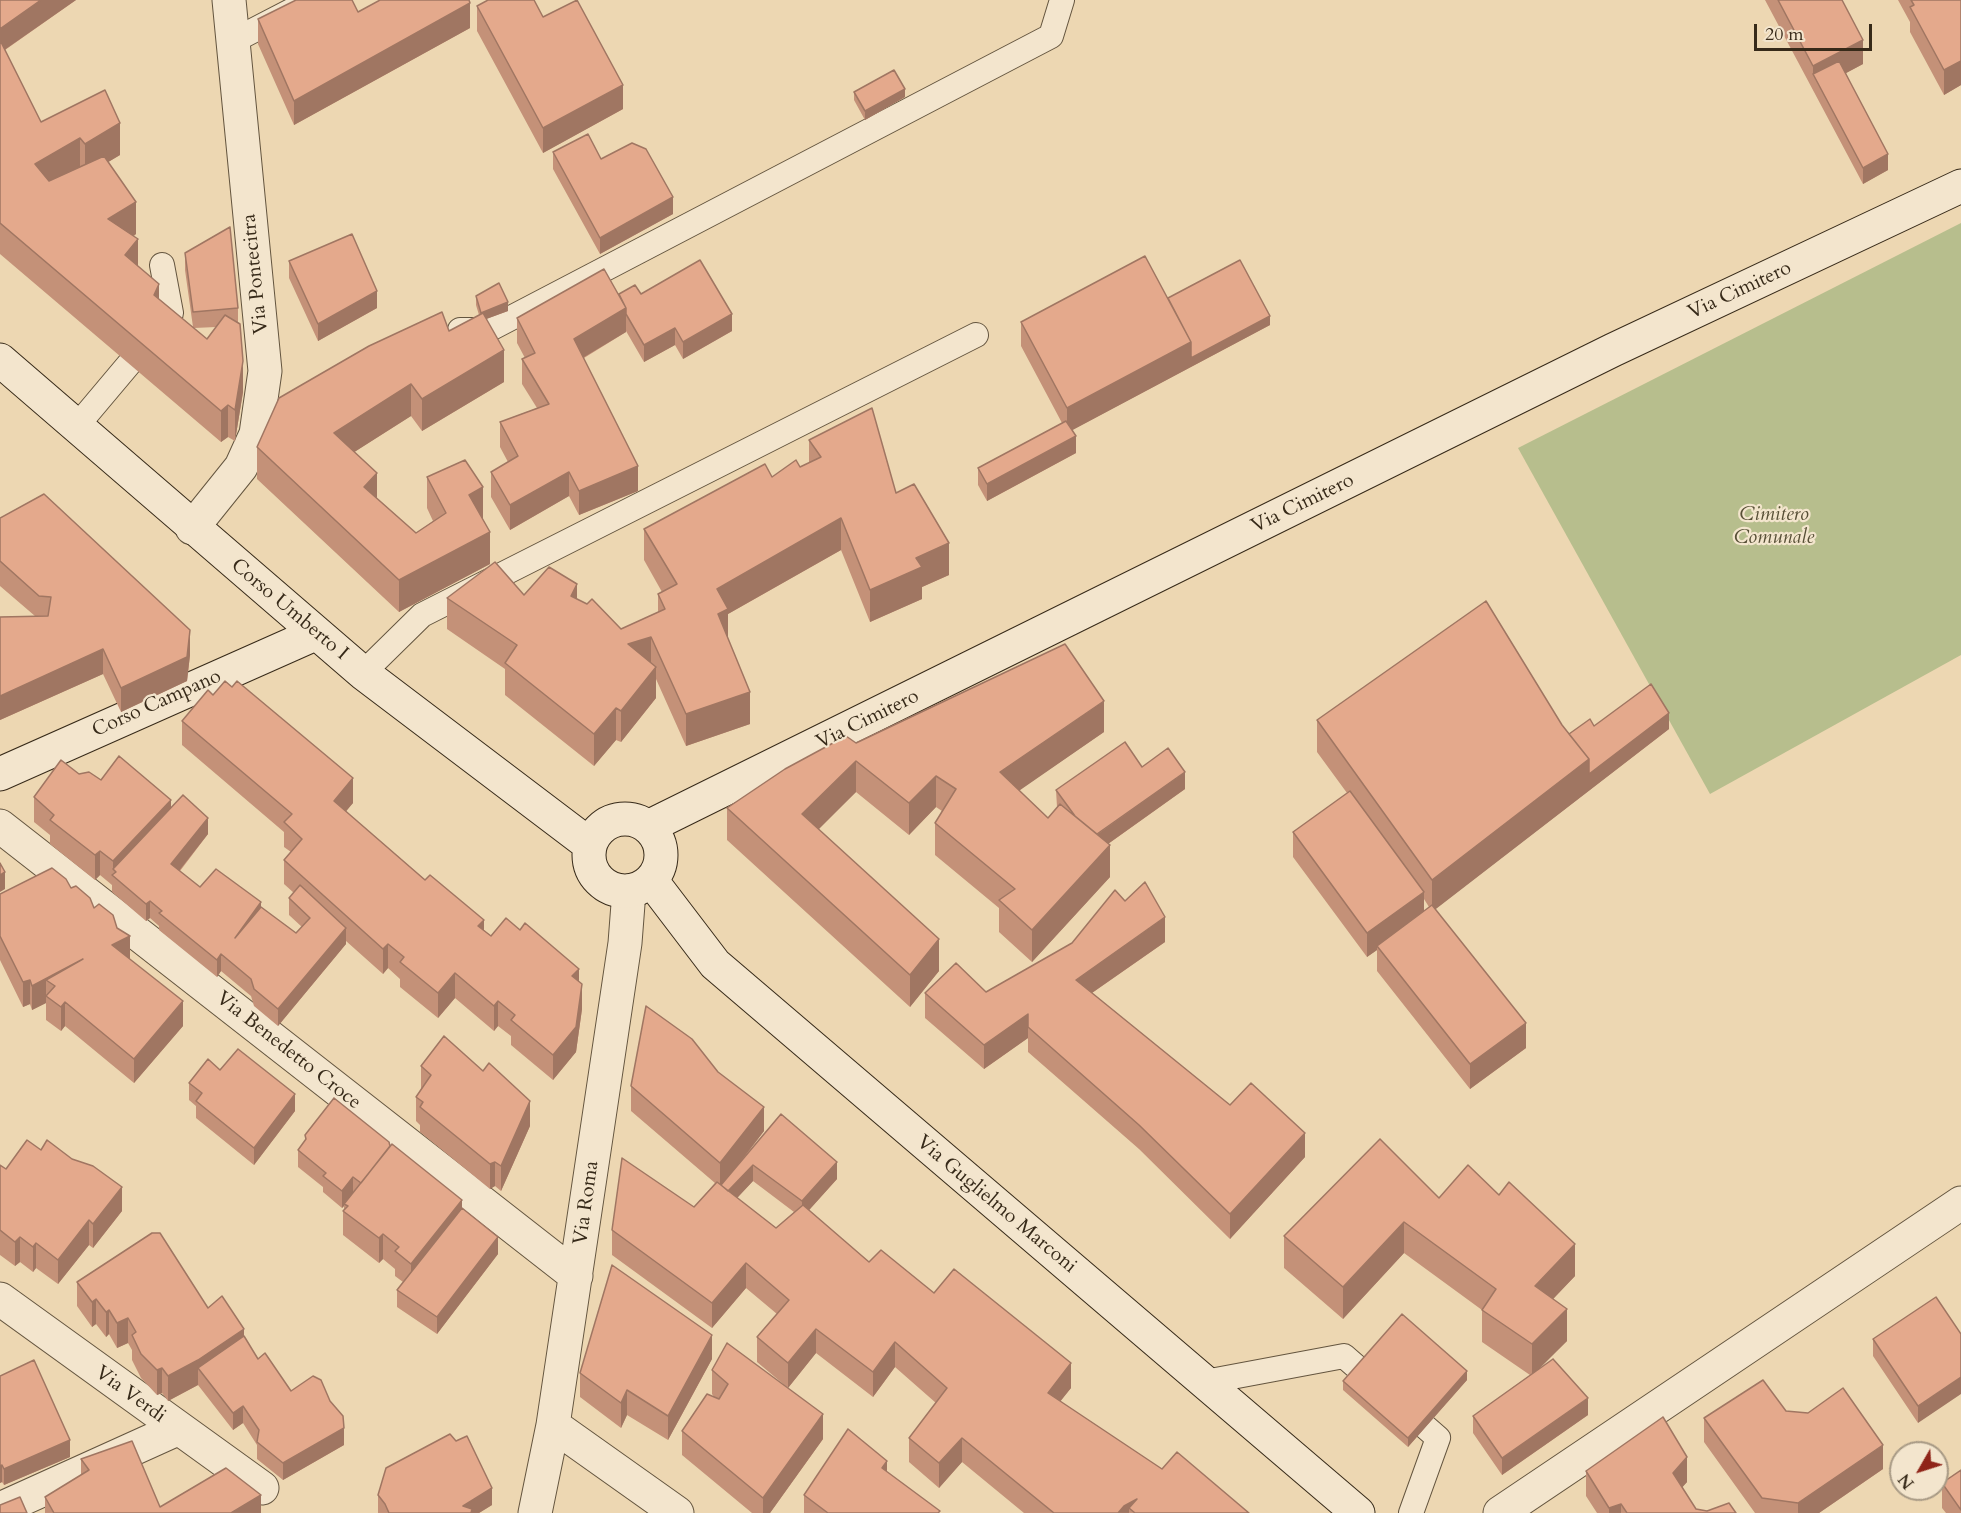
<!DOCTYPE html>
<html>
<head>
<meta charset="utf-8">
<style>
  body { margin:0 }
  #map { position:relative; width:1961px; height:1513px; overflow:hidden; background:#edd7b2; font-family:Cardo,serif }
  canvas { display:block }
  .north { position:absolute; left:1889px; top:1441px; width:60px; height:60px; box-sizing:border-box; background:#f3e5cd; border:2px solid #a89a85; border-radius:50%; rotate:231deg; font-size:16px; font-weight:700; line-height:24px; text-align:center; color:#372a19 }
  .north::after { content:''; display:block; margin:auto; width:21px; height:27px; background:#8f2418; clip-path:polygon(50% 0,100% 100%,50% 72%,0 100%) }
  .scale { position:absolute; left:1754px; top:24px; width:118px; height:27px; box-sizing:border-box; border:3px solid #372a19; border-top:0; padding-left:8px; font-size:18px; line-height:21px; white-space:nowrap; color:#372a19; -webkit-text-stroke:4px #f3e5cd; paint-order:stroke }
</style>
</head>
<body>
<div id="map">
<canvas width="1961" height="1513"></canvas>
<div class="north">N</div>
<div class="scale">20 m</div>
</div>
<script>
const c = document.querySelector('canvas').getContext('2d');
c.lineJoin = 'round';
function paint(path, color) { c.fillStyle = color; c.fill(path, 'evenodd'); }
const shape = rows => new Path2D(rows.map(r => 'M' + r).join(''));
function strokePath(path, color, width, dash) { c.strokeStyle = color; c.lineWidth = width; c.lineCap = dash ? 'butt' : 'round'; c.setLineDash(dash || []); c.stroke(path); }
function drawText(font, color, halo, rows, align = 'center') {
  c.font = font + ' Cardo,serif'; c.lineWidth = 4.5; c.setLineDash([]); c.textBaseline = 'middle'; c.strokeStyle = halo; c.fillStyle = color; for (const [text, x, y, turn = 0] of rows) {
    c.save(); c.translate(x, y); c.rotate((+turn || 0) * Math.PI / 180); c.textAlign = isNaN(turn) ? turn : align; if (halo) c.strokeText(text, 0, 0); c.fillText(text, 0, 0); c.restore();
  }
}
paint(shape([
  [1961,223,1961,655,1710,794,1518,448]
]), '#b7be8d');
const lane = shape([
  [233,41,312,0],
  [157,329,171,313,162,265],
  [460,330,488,330,1051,36,1062,0],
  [76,427,129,364],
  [363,673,422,615,976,335],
  [1205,1382,1344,1356,1438,1438,1411,1513]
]);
const street = shape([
  [192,528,241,467,256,434,265,371,229,0],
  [0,826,576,1276],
  [0,1299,262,1488],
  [553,1425,677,1513],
  [0,1509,177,1429],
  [535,1513,553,1425,625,943,629,891],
  [1500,1513,1961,1203]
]);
const secondary = shape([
  [0,360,363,673,590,845],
  [0,774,315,634],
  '589 855a36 36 0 1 1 72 0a36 36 0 1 1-72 0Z',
  [648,827,1613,350,1961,186],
  [651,880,715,964,1358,1513]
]);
strokePath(lane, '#64553f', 26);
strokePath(street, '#64553f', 35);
strokePath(secondary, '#372a19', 35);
strokePath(lane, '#f3e5cd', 24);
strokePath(street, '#f3e5cd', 33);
strokePath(secondary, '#f3e5cd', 33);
paint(shape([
  [0,0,76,0,5,50,41,122,120,155,108,162,136,234,134,236,138,266,159,299,193,327,185,270,185,253,238,308,238,323,243,392,235,441,228,437,221,442,0,254],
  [216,327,207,339,194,328],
  [1765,0,1842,0,1863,64,1846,73,1888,170,1863,184],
  [1898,0,1961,0,1961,85,1944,95,1910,32,1910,22],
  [477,6,543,17,623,109,543,153,477,31],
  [358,12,470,28,294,125,258,44,258,19],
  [854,92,905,97,865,120,854,100],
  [553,152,601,159,673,214,600,254,553,169],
  [289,261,377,308,318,341,289,278],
  [619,294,641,294,732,331,683,359,675,345,644,362,626,331,626,332,584,358,638,491,579,515,569,496,510,530,491,497,491,472,508,462,500,447,500,422,537,408,522,384,522,359,525,358,517,343,517,318],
  [476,296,508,311,486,319,504,382,422,431,411,416,354,452,377,498,416,533,433,521,427,508,427,477,483,519,490,564,399,612,257,479,257,447,449,331,479,315,476,305],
  [1168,298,1270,325,1072,430,1076,453,987,501,978,485,978,468,1062,423,1021,346,1021,322],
  [809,440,896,493,949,575,922,587,922,599,870,622,841,550,728,614,728,639,750,724,686,746,656,679,656,698,621,742,616,740,594,766,505,695,505,669,447,629,447,598,577,599,621,629,658,612,658,594,662,592,644,560,644,529,809,463],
  [0,518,190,655,187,681,121,712,103,674,0,720,0,617,35,616,0,586],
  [1317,720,1562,725,1569,734,1594,726,1669,729,1435,909,1526,1048,1470,1089,1377,971,1377,950,1367,957,1293,857,1293,832,1347,793,1317,752],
  [1424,899,1429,907,1424,912],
  [182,721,353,803,345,811,491,936,579,982,582,1009,576,1052,553,1080,511,1045,511,1036,498,1026,494,1031,455,998,438,1018,400,987,400,979,388,968,383,974,346,941,346,944,278,1026,254,1006,251,996,221,971,217,977,159,930,159,926,150,918,146,921,112,892,112,885,100,875,95,880,50,844,50,835,34,822,34,797,79,774,101,780,171,808,208,834,180,871,200,887,261,907,296,933,302,927,289,915,289,898,294,893,284,884,284,860,291,852,284,847,284,832,182,745],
  [1104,732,1019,790,1048,818,1057,807,1056,790,1142,767,1185,789,1108,844,1110,877,1032,962,999,932,999,908,935,855,935,823,942,811,936,807,909,835,856,792,818,829,939,971,910,1007,727,840,727,808,856,743],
  [71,888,117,928,130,959,183,1026,134,1083,65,1026,61,1031,46,1020,46,1003,32,1010,30,1004,23,1007,0,960,0,894],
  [1165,942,1092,993,1230,1105,1305,1157,1230,1239,1139,1149,1028,1052,1028,1038,984,1069,925,1018,925,993,986,992,1072,943],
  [421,1066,530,1126,501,1191,495,1186,490,1189,420,1132,420,1125,416,1121,416,1097,421,1090],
  [220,1070,295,1111,254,1165,196,1118,196,1106,189,1100,189,1083],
  [631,1086,764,1131,743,1159,837,1179,809,1210,869,1262,934,1293,1071,1388,1060,1401,1162,1469,1249,1513,1024,1513,962,1462,939,1488,909,1462,909,1438,936,1403,895,1367,873,1397,816,1353,788,1388,757,1362,757,1337,777,1314,746,1288,712,1328,612,1255,612,1230,694,1207,715,1183,631,1111],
  [753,1181,794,1212,776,1228,737,1198],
  [305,1135,390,1146,462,1208,498,1254,437,1334,397,1307,397,1290,403,1282,395,1276,395,1269,383,1259,379,1263,343,1235,343,1211,344,1209,344,1206,342,1208,323,1192,323,1187,298,1167,298,1150,305,1141],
  [0,1165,6,1169,122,1211,93,1248,89,1245,58,1284,36,1268,33,1272,20,1262,15,1266,0,1255],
  [1439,1198,1575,1276,1553,1299,1567,1341,1538,1369,1588,1415,1502,1475,1473,1433,1473,1416,1530,1375,1482,1342,1482,1310,1404,1253,1343,1319,1284,1268,1284,1236],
  [77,1282,208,1308,244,1336,258,1359,291,1391,344,1445,283,1480,257,1459,257,1445,243,1423,233,1430,198,1385,168,1401,162,1393,157,1395,141,1378,132,1360,132,1350,128,1343,117,1348,109,1334,106,1337,96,1324,92,1327,77,1306],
  [1936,1297,1918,1423,1873,1356,1873,1339],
  [712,1359,668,1440,627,1415,621,1428,580,1397,580,1373],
  [712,1370,823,1439,770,1513,752,1513,682,1455,682,1431,714,1397,712,1394],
  [0,1376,70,1457,4,1485,2,1482,0,1483],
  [1467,1380,1408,1447,1343,1390,1343,1381],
  [1786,1411,1883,1469,1819,1513,1755,1513,1704,1442,1704,1418],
  [81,1459,160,1507,261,1513,45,1513,45,1497,81,1475],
  [1961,1470,1961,1513,1946,1513,1942,1508,1942,1483],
  [1586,1471,1687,1482,1682,1487,1696,1509,1707,1511,1736,1513,1597,1513,1586,1496],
  [378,1495,492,1505,479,1513,378,1513],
  [804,1495,940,1513,804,1513]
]), '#c49178');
paint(shape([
  [41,0,76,0,0,53,0,29],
  [470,3,470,28,294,125,294,101],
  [1863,40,1863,64,1820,87,1813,74,1813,66],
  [1961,61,1961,85,1944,95,1944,70],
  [623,85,623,109,543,153,543,128],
  [905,89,905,97,865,120,865,111],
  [120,123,120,155,85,176,85,144],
  [80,138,80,170,35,196,35,164],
  [1888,154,1888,170,1863,184,1863,168],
  [673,197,673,214,600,254,600,238],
  [136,202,136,234,108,251,108,219],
  [138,239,138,270,125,255],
  [159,284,159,316,154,295],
  [377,291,377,308,318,341,318,324],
  [508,302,508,311,481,321,481,313],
  [626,308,626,332,574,363,574,339],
  [732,314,732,331,683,359,683,342],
  [1270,316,1270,325,1191,367,1191,358],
  [675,328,675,345,644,362,644,345],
  [1191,342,1191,367,1067,433,1067,408],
  [504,350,504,382,422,431,422,399],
  [243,361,243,392,235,441,235,410],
  [411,384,411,416,334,465,334,433],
  [228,405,228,437,221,442,221,411],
  [1076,436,1076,453,987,501,987,484],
  [638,466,638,491,579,515,579,491],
  [569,472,569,496,510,530,510,505],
  [377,473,377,505,364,487],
  [483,487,483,519,469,527,469,495],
  [841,518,841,550,728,614,728,641,718,646,717,589],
  [490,532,490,564,399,612,399,580],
  [949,543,949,575,922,587,922,599,870,622,870,590,916,558],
  [577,584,577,616,571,596],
  [190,630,190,655,187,681,121,712,121,688],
  [651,637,651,669,628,644],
  [103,649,103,674,0,720,0,696],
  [656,667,656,698,621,742,621,711],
  [750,692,750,724,686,746,686,714],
  [1104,701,1104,732,1000,804,1000,772],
  [616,708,616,740,594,766,594,734],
  [1669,713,1669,729,1432,912,1432,880,1589,759],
  [856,761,856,792,802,846,802,814],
  [1185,772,1185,789,1091,856,1091,839],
  [936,776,936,807,909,835,909,803],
  [353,778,353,803,334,826,334,801],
  [171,800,171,825,116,872,113,869,113,861],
  [208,818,208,834,171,881,171,864],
  [1110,845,1110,877,1032,962,1032,930],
  [100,851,100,875,95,880,95,855],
  [5,872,5,889,0,892,0,875],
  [1424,892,1424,916,1377,946,1377,950,1367,957,1367,933],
  [150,901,150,918,146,921,146,904],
  [261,902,261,919,235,938],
  [1165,917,1165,942,1076,1004,1076,980],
  [484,920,484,945,478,926],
  [346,928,346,944,278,1026,278,1009],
  [130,936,130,960,112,945],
  [939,939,939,971,910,1007,910,975],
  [388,944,388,968,383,974,383,949],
  [221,954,221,971,217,977,217,960],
  [83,959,55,986,46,980,46,1003,32,1010,32,986],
  [579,969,579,994,572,976],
  [455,973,455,998,438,1018,438,993],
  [30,980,30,1004,23,1007,23,982],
  [582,984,582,1009,576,1052,553,1080,553,1055],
  [183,1001,183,1026,134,1083,134,1059],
  [498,1001,498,1026,494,1031,494,1006],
  [65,1002,65,1026,61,1031,61,1007],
  [1028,1014,1028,1038,984,1069,984,1045],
  [1526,1023,1526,1048,1470,1089,1470,1064],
  [295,1094,295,1111,254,1165,254,1148],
  [530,1101,530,1126,501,1191,501,1166],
  [764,1107,764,1131,720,1188,720,1163],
  [1305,1133,1305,1157,1230,1239,1230,1214],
  [495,1162,495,1186,490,1189,490,1164],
  [837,1162,837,1179,802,1218,802,1201],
  [753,1165,753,1181,724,1212,724,1195],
  [353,1177,353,1194,344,1204,344,1206,342,1208,342,1191],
  [122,1187,122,1211,93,1248,93,1224],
  [462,1200,462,1225,411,1289,411,1264],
  [89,1220,89,1245,58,1284,58,1260],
  [1404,1222,1404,1253,1343,1319,1343,1287],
  [383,1234,383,1259,379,1263,379,1238],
  [20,1237,20,1262,15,1266,15,1242],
  [498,1237,498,1254,437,1334,437,1317],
  [36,1243,36,1268,33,1272,33,1247],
  [1575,1244,1575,1276,1535,1318,1535,1286],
  [746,1263,746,1288,712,1328,712,1303],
  [96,1299,96,1324,92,1327,92,1302],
  [1567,1309,1567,1341,1532,1376,1532,1344],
  [109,1310,109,1334,106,1337,106,1312],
  [128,1318,128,1343,117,1348,117,1323],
  [244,1329,244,1353,198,1368,198,1385,168,1401,168,1376],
  [816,1329,816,1353,788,1388,788,1363],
  [712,1335,712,1359,668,1440,668,1416],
  [895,1342,895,1367,873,1397,873,1372],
  [1071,1363,1071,1388,1048,1417,1048,1393],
  [162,1368,162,1393,157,1395,157,1370],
  [1467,1371,1467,1380,1408,1447,1408,1438],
  [1961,1377,1961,1394,1918,1423,1918,1406],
  [627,1390,627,1415,621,1428,621,1403],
  [1588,1398,1588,1415,1502,1475,1502,1458],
  [243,1406,243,1423,233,1430,233,1413],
  [823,1414,823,1439,770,1513,763,1513,763,1498],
  [344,1428,344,1445,283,1480,283,1463],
  [962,1438,962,1462,939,1488,939,1463],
  [70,1440,70,1457,4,1485,4,1469],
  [1883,1445,1883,1469,1819,1513,1798,1513,1798,1503],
  [1687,1457,1687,1482,1673,1498,1673,1473],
  [887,1461,887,1486,882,1468],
  [2,1465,2,1482,0,1483,0,1466],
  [492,1488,492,1505,479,1513,463,1513,463,1506],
  [261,1495,261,1513,231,1513],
  [1137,1499,1129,1508,1129,1513,1118,1513,1124,1506],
  [1621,1504,1621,1513,1609,1513,1609,1508]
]), '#a07662');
const building = shape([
  [0,0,41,0,0,29,0,0],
  [296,0,352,0,358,12,380,0,469,0,470,3,294,101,258,19,296,0],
  [488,0,534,0,543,17,577,0,623,85,543,128,477,6,488,0],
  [1778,0,1842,0,1863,40,1813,66,1778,0],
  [1911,0,1961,0,1961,61,1944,70,1910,7,1914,5,1911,0],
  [0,40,41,122,105,90,120,123,85,144,80,138,35,164,49,181,104,156,136,202,108,219,138,239,125,255,159,284,154,295,207,339,225,315,240,324,243,361,235,410,228,405,221,411,0,223,0,40],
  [1839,61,1888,154,1863,168,1813,74,1839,61],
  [894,70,905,89,865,111,854,92,894,70],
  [588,134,601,159,632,143,646,149,673,197,600,238,553,152,588,134],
  [230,227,238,308,193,312,185,253,230,227],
  [352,234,377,291,318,324,289,261,352,234],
  [1145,256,1191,342,1067,408,1021,322,1145,256],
  [700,260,732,314,683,342,675,328,644,345,626,314,626,308,619,294,635,285,641,294,700,260],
  [1240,260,1270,316,1191,358,1191,342,1168,298,1240,260],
  [604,269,626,308,574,339,638,466,579,491,569,472,510,505,491,472,518,456,500,422,549,404,522,359,535,353,517,318,604,269],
  [499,283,508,302,481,313,476,296,499,283],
  [442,312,449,331,483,313,504,350,422,399,411,384,334,433,377,473,364,487,416,533,446,513,427,477,465,460,483,487,469,495,490,532,399,580,257,447,279,398,369,346,442,312],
  [872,408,896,493,914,484,949,543,916,558,922,567,870,590,841,518,717,589,728,609,718,614,750,692,686,714,651,637,628,644,656,667,621,711,616,708,594,734,505,663,517,645,447,598,495,562,524,595,549,567,577,584,571,596,587,604,592,599,621,629,665,609,658,594,677,584,644,529,765,464,772,477,796,460,800,467,821,457,809,440,872,408],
  [1066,421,1076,436,987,484,978,468,1066,421],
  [44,494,190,630,187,657,121,688,103,649,0,696,0,617,48,616,51,597,39,596,0,561,0,518,44,494],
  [1486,601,1562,725,1589,759,1432,880,1317,720,1486,601],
  [1065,644,1104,701,1000,772,1048,818,1060,804,1110,845,1032,930,999,900,1015,889,935,823,956,789,936,776,909,803,856,761,802,814,939,939,910,975,727,808,785,769,846,736,856,743,1065,644],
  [225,681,232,687,237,681,353,778,334,801,425,880,430,875,484,920,478,926,491,936,506,918,520,930,525,923,579,969,572,976,582,984,576,1027,553,1055,511,1020,515,1015,498,1001,494,1006,455,973,438,993,400,962,404,957,388,944,383,949,284,860,302,839,284,822,292,814,182,721,208,690,213,695,225,681],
  [1651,684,1669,713,1589,774,1589,759,1569,734,1590,719,1594,726,1651,684],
  [1125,742,1142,767,1168,748,1185,772,1097,834,1075,816,1056,790,1125,742],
  [119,756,171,800,113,861,100,851,95,855,50,820,54,815,34,797,61,760,79,774,89,772,101,780,119,756],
  [1350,791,1424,892,1367,933,1293,832,1350,791],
  [183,795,208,818,171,864,200,887,216,869,261,902,235,938,261,907,296,933,310,918,289,898,300,885,346,928,278,1009,254,989,251,979,221,954,217,960,159,913,162,911,150,901,146,904,112,875,116,872,113,869,183,795],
  [0,863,5,872,0,875,0,863],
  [52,868,66,879,71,888,76,886,90,898,94,908,99,904,113,915,117,928,130,936,112,945,183,1001,134,1059,65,1002,61,1007,46,996,55,986,46,980,83,959,32,986,30,980,23,982,0,936,0,894,52,868],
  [1145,882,1165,917,1076,980,1230,1105,1251,1083,1305,1133,1230,1214,1139,1125,1028,1027,1028,1014,984,1045,925,993,956,963,986,992,1072,943,1115,890,1125,901,1145,882],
  [1432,905,1526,1023,1470,1064,1377,946,1432,905],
  [646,1006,692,1039,718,1072,764,1107,720,1163,631,1086,646,1006],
  [444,1036,483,1071,489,1063,530,1101,501,1166,495,1162,490,1164,420,1107,423,1102,416,1097,431,1075,421,1066,444,1036],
  [238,1049,295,1094,254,1148,196,1101,202,1093,189,1083,208,1059,220,1070,238,1049],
  [334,1098,389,1142,390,1146,361,1183,353,1177,342,1191,323,1176,326,1173,298,1150,306,1139,305,1135,334,1098],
  [781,1114,837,1162,802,1201,753,1165,728,1191,721,1185,781,1114],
  [1380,1139,1439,1198,1468,1165,1499,1195,1509,1182,1575,1244,1535,1286,1567,1309,1532,1344,1482,1310,1496,1289,1404,1222,1343,1287,1284,1236,1380,1139],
  [27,1140,41,1150,47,1140,72,1159,93,1166,122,1187,93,1224,89,1220,58,1260,36,1243,33,1247,20,1237,15,1242,0,1230,0,1165,6,1169,27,1140],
  [392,1144,462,1200,411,1264,395,1251,399,1247,383,1234,379,1238,343,1211,348,1206,344,1204,392,1144],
  [622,1158,694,1207,717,1182,776,1228,803,1205,869,1262,881,1250,934,1293,954,1269,1071,1363,1048,1393,1162,1469,1177,1452,1249,1513,1135,1513,1129,1508,1137,1499,1124,1506,1118,1513,1054,1513,962,1438,939,1463,909,1438,947,1388,895,1342,873,1372,816,1329,788,1363,757,1337,789,1300,746,1263,712,1303,612,1230,622,1158],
  [462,1208,498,1237,437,1317,397,1290,462,1208],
  [152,1233,160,1233,208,1308,222,1296,244,1329,198,1360,168,1376,162,1368,157,1370,141,1354,132,1335,136,1332,128,1318,117,1323,109,1310,106,1312,96,1299,92,1302,77,1282,152,1233],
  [612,1265,712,1335,668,1416,627,1390,621,1403,580,1373,612,1265],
  [1936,1297,1961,1334,1961,1377,1918,1406,1873,1339,1936,1297],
  [1402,1314,1467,1371,1408,1438,1343,1381,1402,1314],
  [244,1336,258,1359,265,1353,291,1391,313,1376,321,1380,330,1401,343,1416,344,1428,283,1463,257,1442,259,1430,243,1406,233,1413,198,1368,244,1336],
  [727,1343,823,1414,763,1498,682,1431,707,1394,719,1399,728,1384,712,1370,727,1343],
  [1553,1359,1588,1398,1502,1458,1473,1416,1553,1359],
  [34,1360,70,1440,4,1469,2,1465,0,1466,0,1376,34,1360],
  [1763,1380,1786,1411,1808,1413,1843,1388,1883,1445,1798,1503,1762,1498,1704,1418,1763,1380],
  [1663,1417,1687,1457,1673,1473,1696,1509,1707,1511,1729,1503,1736,1513,1627,1513,1621,1504,1609,1508,1586,1471,1663,1417],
  [848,1429,887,1461,882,1468,940,1511,938,1513,828,1513,804,1495,848,1429],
  [450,1434,456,1441,467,1436,492,1488,463,1506,472,1509,471,1513,389,1513,385,1504,378,1495,386,1468,450,1434],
  [132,1441,160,1507,226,1468,261,1495,231,1513,54,1513,45,1497,89,1470,81,1459,132,1441],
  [1961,1470,1961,1510,1942,1483,1961,1470],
  [20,1497,27,1513,0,1513,0,1505,20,1497]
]);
paint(building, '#e4a98c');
strokePath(building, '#a07662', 1.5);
drawText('20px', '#372a19', '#f3e5cd', [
  ["Via Pontecitra",256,274,-96],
  ["Via Cimitero",1740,291,-25],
  ["Via Cimitero",1303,504,-26],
  ["Corso Umberto I",289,610,40],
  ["Corso Campano",157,704,-24],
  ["Via Cimitero",868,720,-26],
  ["Via Benedetto Croce",288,1051,38],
  ["Via Roma",587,1203,-82],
  ["Via Guglielmo Marconi",996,1205,40],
  ["Via Verdi",130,1395,36]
]);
drawText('italic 20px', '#574f36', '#f3e5cd', [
  ["Cimitero",1774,515],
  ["Comunale",1774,538]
]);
</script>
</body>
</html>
